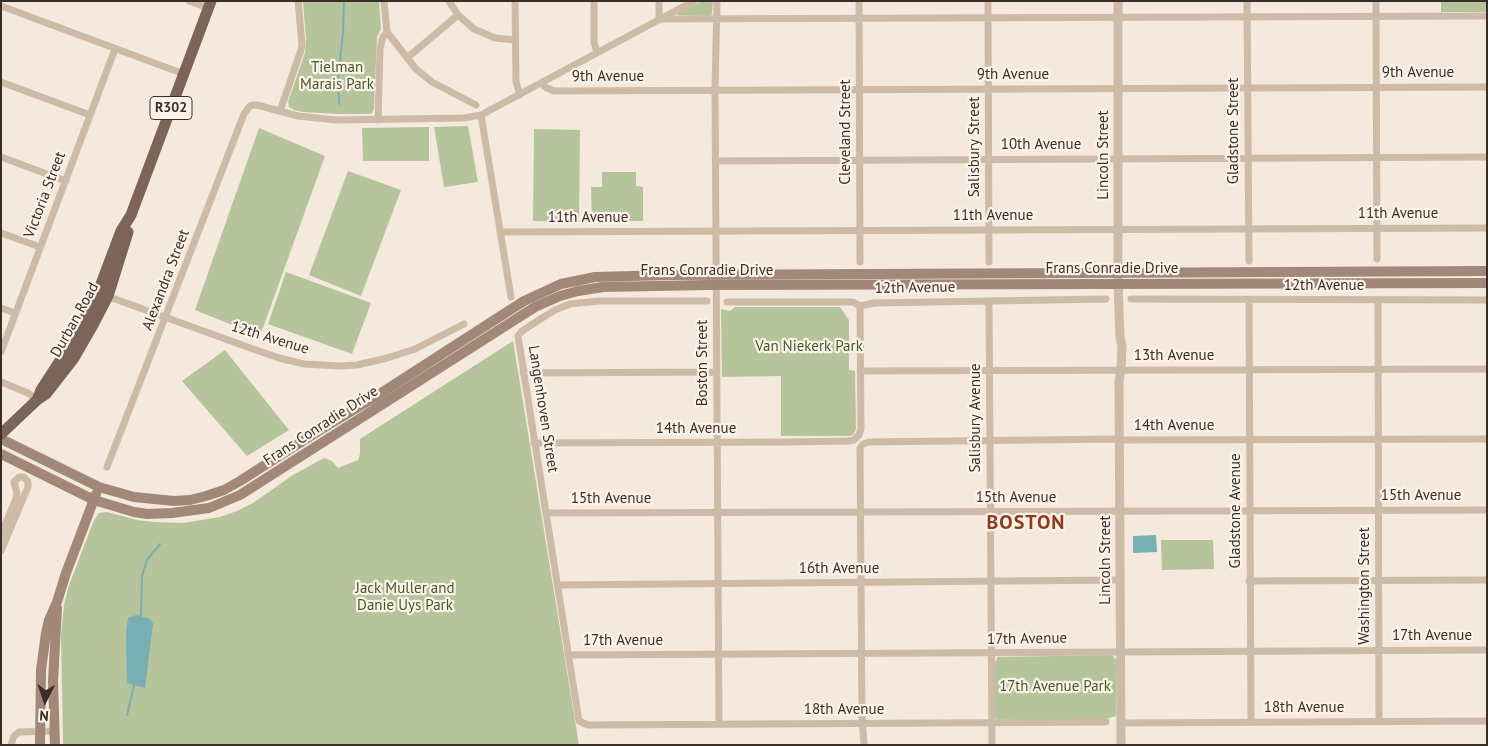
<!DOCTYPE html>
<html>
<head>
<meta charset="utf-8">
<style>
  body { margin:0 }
  #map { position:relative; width:1488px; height:746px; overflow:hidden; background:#f4e9dc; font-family:"PT Sans",sans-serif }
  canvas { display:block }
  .frame { position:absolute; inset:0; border:2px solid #392e28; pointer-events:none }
  .north { position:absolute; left:20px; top:676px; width:50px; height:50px; -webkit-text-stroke:4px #fbf3e9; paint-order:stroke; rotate:184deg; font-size:14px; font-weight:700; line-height:20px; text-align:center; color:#392e28 }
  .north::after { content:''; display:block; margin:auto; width:18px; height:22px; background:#392e28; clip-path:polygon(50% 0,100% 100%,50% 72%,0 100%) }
</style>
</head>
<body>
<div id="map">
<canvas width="1488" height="746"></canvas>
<div class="frame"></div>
<div class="north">N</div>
</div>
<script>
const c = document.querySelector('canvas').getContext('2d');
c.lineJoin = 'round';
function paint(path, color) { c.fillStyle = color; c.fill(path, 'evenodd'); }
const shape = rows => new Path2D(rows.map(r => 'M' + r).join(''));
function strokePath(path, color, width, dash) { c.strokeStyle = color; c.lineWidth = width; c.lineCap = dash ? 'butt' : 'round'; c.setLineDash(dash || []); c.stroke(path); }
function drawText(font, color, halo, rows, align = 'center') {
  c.font = font + ' "PT Sans",sans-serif'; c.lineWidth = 4.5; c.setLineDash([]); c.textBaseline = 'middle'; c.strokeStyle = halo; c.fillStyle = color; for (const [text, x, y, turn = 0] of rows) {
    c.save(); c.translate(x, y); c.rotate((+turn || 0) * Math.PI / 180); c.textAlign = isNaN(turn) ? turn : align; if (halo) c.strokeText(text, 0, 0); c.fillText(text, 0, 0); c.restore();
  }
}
paint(shape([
  [303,1,379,1,381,29,377,37,374,109,372,113,369,114,338,114,303,112,294,110,289,107,288,102,305,53,306,40],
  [702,1,713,1,712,14,710,16,677,15,678,13],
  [1441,1,1487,1,1487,12,1441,12],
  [468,126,478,182,444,187,434,127],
  [429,127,429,161,363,161,362,128],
  [259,128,325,156,260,336,195,310],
  [534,129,580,130,579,222,533,221],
  [348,171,401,190,361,296,309,275],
  [602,172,636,172,636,186,643,187,643,221,592,221,591,187,602,187],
  [286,272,371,303,352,354,268,324],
  [735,307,840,307,849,320,849,370,855,371,856,429,853,435,849,436,781,436,781,376,722,377,721,309,730,311],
  [513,341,579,745,63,745,61,635,64,605,68,588,94,520,99,513,107,512,137,520,154,522,183,523,220,517,237,511,253,503,293,475,324,458,332,461,338,468,358,460,360,454,360,439],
  [225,350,289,430,247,456,182,381],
  [1161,540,1213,540,1214,569,1162,570],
  [1111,655,1113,656,1116,660,1116,716,1106,719,997,719,995,717,995,662,998,657]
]), '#b5c49b');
paint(shape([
  [1156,535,1157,552,1133,553,1133,536],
  [136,615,148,618,153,623,145,688,127,683,126,633,128,618]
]), '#79aeb3');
strokePath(shape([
  [339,104,338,79,343,33,344,1],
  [141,616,142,576,147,560,160,544],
  [127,715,134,685]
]), '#79aeb3', 2);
strokePath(shape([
  [189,1,209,8],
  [384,1,387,32,416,69,432,82,476,105],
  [449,1,458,15,474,29,495,38,515,40],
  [515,1,516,82,520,95],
  [594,1,594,42,597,53],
  [659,1,659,19,1487,16],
  [717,1,715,90,719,724],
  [859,1,860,262],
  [988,1,989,262],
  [1247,1,1249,261],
  [1376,1,1377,259],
  [1,6,184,74],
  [407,58,458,15],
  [1,82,90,115],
  [542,82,545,87,554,91,1487,87],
  [280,111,301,50,302,44,298,1],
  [481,115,511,297],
  [378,120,380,48,383,37,387,32],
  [1,157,66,181],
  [716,161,1487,157],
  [500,232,1487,228],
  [1,233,40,247],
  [104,295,253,349,279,358,304,364,340,366,357,365,387,358,415,349,464,324],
  [1131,299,1487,300],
  [1249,300,1251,722],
  [1378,300,1379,722],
  [707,301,599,301,570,304,555,310,542,318,522,331,518,336,579,721,588,725,1106,722],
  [989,301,992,745],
  [727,302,853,302,860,306],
  [860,306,874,303,1106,299],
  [1,308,15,313],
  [1,352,115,49],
  [860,371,1487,369],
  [523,373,716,372],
  [1,382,28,393,37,400],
  [534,443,788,442,848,441,854,440,859,435,861,429,860,306],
  [107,467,244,114,249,107,252,105,257,105,298,116,336,120,464,118,481,115,694,1],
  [546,513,1487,510],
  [1,534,16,499,17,493,14,482,19,477,24,477,28,482,28,487,1,551],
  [1249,581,1487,580],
  [557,585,1120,580],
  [568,655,1487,650],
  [1121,723,1487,721],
  [11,745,14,736,19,732,55,731],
  [864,745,862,718,860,448,863,444,869,442,1115,439,1124,440,1487,439]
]), '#cdbaa7', 7);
strokePath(shape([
  [1118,1,1118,284,1120,338,1122,345,1121,370,1119,381,1121,745]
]), '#cdbaa7', 9);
strokePath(shape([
  [1,439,99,487,134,497,174,501,190,500,206,496,224,490,240,481,320,430,375,397,524,301,561,284,595,277,670,275,1487,271],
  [1,454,94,500,134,512,147,514,172,513,209,508,240,495,535,307,560,296,578,291,603,287,707,285,1487,283],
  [40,745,41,670,46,633,49,620,57,602,66,573,96,494],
  [55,745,53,681,57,608]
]), '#a18878', 10);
strokePath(shape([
  [37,400,41,390,74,339,98,292,121,231,131,215,211,1],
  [1,434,37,400,46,394,74,358,93,325,108,296,128,232]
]), '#7c6558', 11);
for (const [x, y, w] of [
  [171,108,42]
]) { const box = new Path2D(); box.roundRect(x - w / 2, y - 11.5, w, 23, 4); c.fillStyle = '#fbf3e9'; c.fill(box); strokePath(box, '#392e28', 1); }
drawText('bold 14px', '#392e28', null, [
  ["R302",171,108]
]);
drawText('15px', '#46592a', '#fbf3e9', [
  ["Tielman",337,68],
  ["Marais Park",337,85],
  ["Van Niekerk Park",809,347],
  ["Jack Muller and",405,589],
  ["Danie Uys Park",405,606],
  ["17th Avenue Park",1055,687]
]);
drawText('15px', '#392e28', '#fbf3e9', [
  ["9th Avenue",1418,73],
  ["9th Avenue",1013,75],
  ["9th Avenue",608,77],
  ["Gladstone Street",1234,131,-90],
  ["Cleveland Street",846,132,-90],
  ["10th Avenue",1041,145],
  ["Salisbury Street",975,147,-90],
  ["Lincoln Street",1104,155,-90],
  ["Victoria Street",45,195,-69],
  ["11th Avenue",1398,214],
  ["11th Avenue",993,216],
  ["11th Avenue",588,218],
  ["Frans Conradie Drive",1112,269],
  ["Frans Conradie Drive",707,271],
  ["Alexandra Street",166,280,-69],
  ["12th Avenue",1324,286],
  ["12th Avenue",915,288,-1],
  ["Durban Road",75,320,-61],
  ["12th Avenue",270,338,17],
  ["13th Avenue",1174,356],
  ["Boston Street",703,363,-90],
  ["Langenhoven Street",543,409,81],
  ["Salisbury Avenue",976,418,-90],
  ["Frans Conradie Drive",321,426,-33],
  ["14th Avenue",1174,426],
  ["14th Avenue",696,429],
  ["15th Avenue",1421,496],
  ["15th Avenue",1016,498],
  ["15th Avenue",611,499],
  ["Gladstone Avenue",1236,511,-90],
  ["Lincoln Street",1106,560,-90],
  ["16th Avenue",839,569],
  ["Washington Street",1365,586,-90],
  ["17th Avenue",1432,636],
  ["17th Avenue",1027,639,-1],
  ["17th Avenue",623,641],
  ["18th Avenue",1304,708],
  ["18th Avenue",844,710]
]);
c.letterSpacing = '1px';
drawText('bold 20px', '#8d3b1b', '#fbf3e9', [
  ["BOSTON",1026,523]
]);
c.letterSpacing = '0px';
</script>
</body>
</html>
